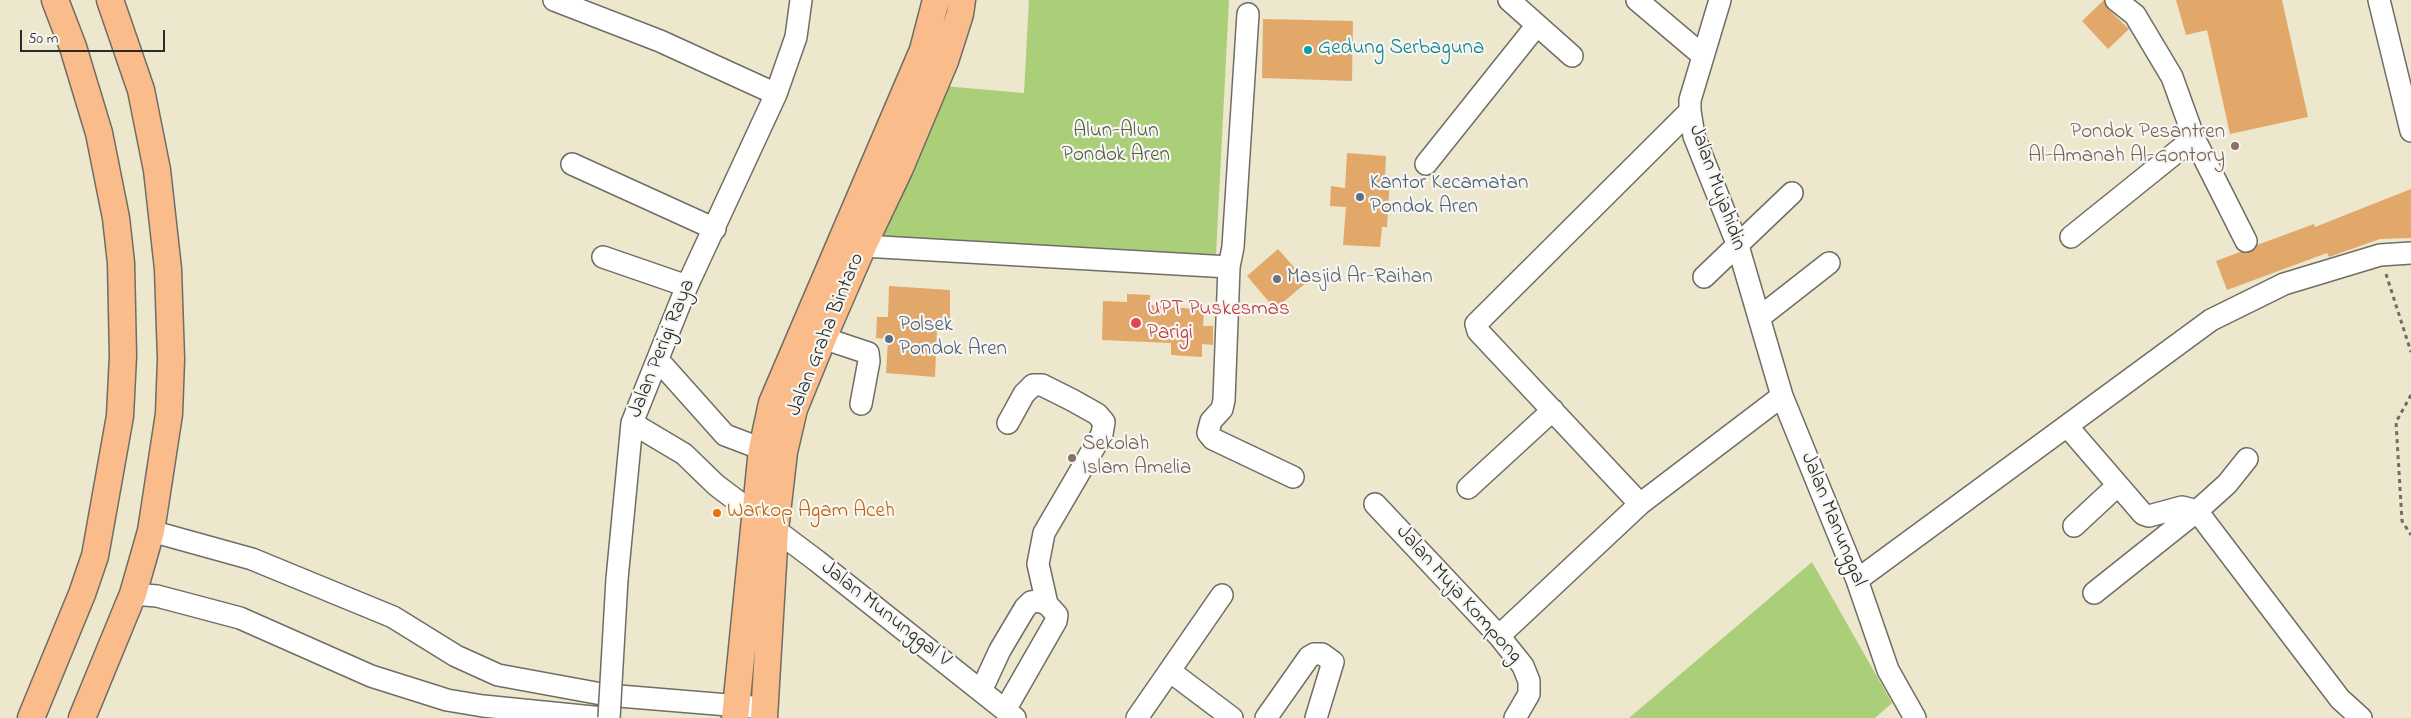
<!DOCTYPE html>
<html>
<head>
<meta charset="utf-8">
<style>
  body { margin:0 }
  #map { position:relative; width:2411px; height:718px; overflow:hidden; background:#ece7cd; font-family:"Indie Flower",sans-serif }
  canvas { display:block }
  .scale { position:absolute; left:20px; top:30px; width:145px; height:22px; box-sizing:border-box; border:2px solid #2b2b2b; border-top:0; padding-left:6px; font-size:15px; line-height:18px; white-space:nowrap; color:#2b2b2b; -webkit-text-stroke:4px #f6f6f2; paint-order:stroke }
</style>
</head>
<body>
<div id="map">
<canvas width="2411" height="718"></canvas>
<div class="scale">50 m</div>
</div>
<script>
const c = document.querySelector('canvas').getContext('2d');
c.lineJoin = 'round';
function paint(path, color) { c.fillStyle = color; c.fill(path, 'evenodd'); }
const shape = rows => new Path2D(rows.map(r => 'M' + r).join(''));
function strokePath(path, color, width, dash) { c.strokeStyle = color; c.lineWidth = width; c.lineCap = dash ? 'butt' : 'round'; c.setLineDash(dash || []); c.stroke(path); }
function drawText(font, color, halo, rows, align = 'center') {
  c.font = font + ' "Indie Flower",sans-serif'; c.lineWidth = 4.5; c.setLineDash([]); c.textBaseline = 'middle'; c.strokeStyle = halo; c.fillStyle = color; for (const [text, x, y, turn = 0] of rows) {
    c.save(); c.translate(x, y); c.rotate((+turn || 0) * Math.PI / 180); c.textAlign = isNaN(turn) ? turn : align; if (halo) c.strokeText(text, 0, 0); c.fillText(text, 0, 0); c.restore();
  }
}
paint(shape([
  [1029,0,1229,0,1216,255,878,237,943,86,1024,93],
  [1812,562,1892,703,1875,718,1629,718]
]), '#aacf78');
paint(shape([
  [2104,0,2108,9,2129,29,2108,49,2082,21],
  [2176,0,2282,0,2308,117,2230,134,2207,30,2186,35],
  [1263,19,1353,21,1352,81,1262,78],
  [1347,153,1386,156,1385,177,1390,178,1387,227,1382,227,1380,247,1343,245,1346,207,1330,206,1331,186,1345,188],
  [2411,189,2411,238,2380,239,2329,257,2327,253,2227,290,2216,261,2240,252,2251,252,2257,245,2314,224,2315,227],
  [1278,249,1307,282,1275,309,1247,276],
  [889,286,950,290,950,330,937,329,935,377,886,373,888,339,876,338,877,317,888,317],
  [1127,294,1150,295,1150,305,1204,310,1203,326,1213,326,1213,345,1202,344,1202,357,1171,355,1171,343,1102,340,1103,301,1127,302]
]), '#e2a86a');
const minor = shape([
  [554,0,660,41,776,94],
  [1509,0,1572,56],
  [1637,0,1702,55],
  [1720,0,1690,100,1690,111,1694,136,1738,246,1782,396,1857,580,1888,670,1915,718],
  [2379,0,2411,131],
  [1248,14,1233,247,1229,267,1224,400,1222,409,1211,421,1208,433,1213,439,1293,477],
  [2194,138,2246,241],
  [572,164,715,229],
  [1426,164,1537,25],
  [2071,237,2194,138,2172,77,2135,15,2116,0],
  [852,239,863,246,1229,267],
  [603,257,687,286],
  [1704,277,1792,193],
  [1760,317,1829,263],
  [823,338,868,353,869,361,861,404],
  [658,360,725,435,762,449,777,451],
  [632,423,684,454,716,485,817,561,1015,718],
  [1008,423,1024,394,1033,385,1042,385,1072,400,1097,414,1104,422,1102,434,1044,533,1038,564,1047,604],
  [2067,426,2143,514,2149,516,2182,507,2197,511,2340,699,2361,718],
  [1468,488,1553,410],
  [1375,504,1499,636,1523,666,1529,681,1529,694,1515,718],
  [1640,504,1478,331,1476,324,1690,111],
  [2074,526,2117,486],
  [151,531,252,559,393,617,456,656,498,675,607,695,764,708],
  [617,579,632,423,687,286,776,94,796,37,801,0],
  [1857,580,2211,320,2284,284,2380,255,2411,253],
  [2094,593,2197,511,2227,484,2247,459],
  [133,594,157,596,240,618,371,676,447,700,483,706,603,718],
  [1499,636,1640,504,1782,396],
  [1171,672,1232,718],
  [981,691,1000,650,1025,608,1031,602,1038,601,1047,604,1057,615,1056,621,1005,710],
  [1137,718,1222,595],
  [1266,718,1309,657,1314,654,1322,654,1333,662,1316,718]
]);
const major = shape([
  [31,718,82,594,95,556,120,416,123,356,121,263,116,218,99,133,73,47,55,0],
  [82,718,133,594,151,531,169,414,171,359,168,269,157,170,141,90,110,0],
  [735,718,762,449,772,403,923,50,936,0],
  [764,718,775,530,784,452,794,409,823,338,863,246,900,168,945,61,960,14,962,0]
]);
strokePath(minor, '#6f6d64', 24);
strokePath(major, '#6f6d64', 29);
strokePath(shape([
  [2386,274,2411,352],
  [2411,395,2396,422,2402,521,2411,535]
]), '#6f6d64', 3, [4, 4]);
strokePath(minor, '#fff', 21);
strokePath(major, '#f9bc8a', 26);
const minorBridge = shape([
  [609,718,617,579]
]);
strokePath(minorBridge, '#6f6d64', 24, []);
strokePath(minorBridge, '#fff', 21);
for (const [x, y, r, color] of [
  [1308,50,5,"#0f9aa8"],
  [2235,146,5,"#8d6e63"],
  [1360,197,5,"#5c6f8a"],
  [1277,279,5,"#6b7280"],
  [1136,323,6,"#e0444e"],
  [889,339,5,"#5c6f8a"],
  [1072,458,5,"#8d6e63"],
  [717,513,5,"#e8710a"]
]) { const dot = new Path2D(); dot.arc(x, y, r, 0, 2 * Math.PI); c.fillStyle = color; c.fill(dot); strokePath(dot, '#f6f6f2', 2); }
drawText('21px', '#0d838f', '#f6f6f2', [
  ["Gedung Serbaguna",1318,50]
], 'left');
drawText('21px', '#515c42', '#f6f6f2', [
  ["Alun-Alun",1116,133],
  ["Pondok Aren",1116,157]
]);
drawText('21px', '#785e54', '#f6f6f2', [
  ["Pondok Pesantren",2225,134],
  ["Al-Amanah Al-Gontory",2225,158],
  ["Sekolah",1082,446,"left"],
  ["Islam Amelia",1082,470,"left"]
], 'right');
drawText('21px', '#4e5e75', '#f6f6f2', [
  ["Kantor Kecamatan",1370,185],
  ["Pondok Aren",1370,209],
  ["Polsek",899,327],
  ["Pondok Aren",899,351]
], 'left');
drawText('21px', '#2b2b2b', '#f6f6f2', [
  ["Jalan Mujahidin",1716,188,70],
  ["Jalan Graha Bintaro",827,335,-68],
  ["Jalan Perigi Raya",663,349,-68],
  ["Jalan Manunggal",1832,520,68],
  ["Jalan Muja Kompong",1458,595,48],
  ["Jalan Mununggal V",885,615,38]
]);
drawText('21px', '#5b616d', '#f6f6f2', [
  ["Masjid Ar-Raihan",1287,279]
], 'left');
drawText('21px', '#be3a42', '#f6f6f2', [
  ["UPT Puskesmas",1147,311],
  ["Parigi",1147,335]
], 'left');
drawText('21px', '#c56008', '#f6f6f2', [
  ["Warkop Agam Aceh",727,513]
], 'left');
</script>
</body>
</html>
